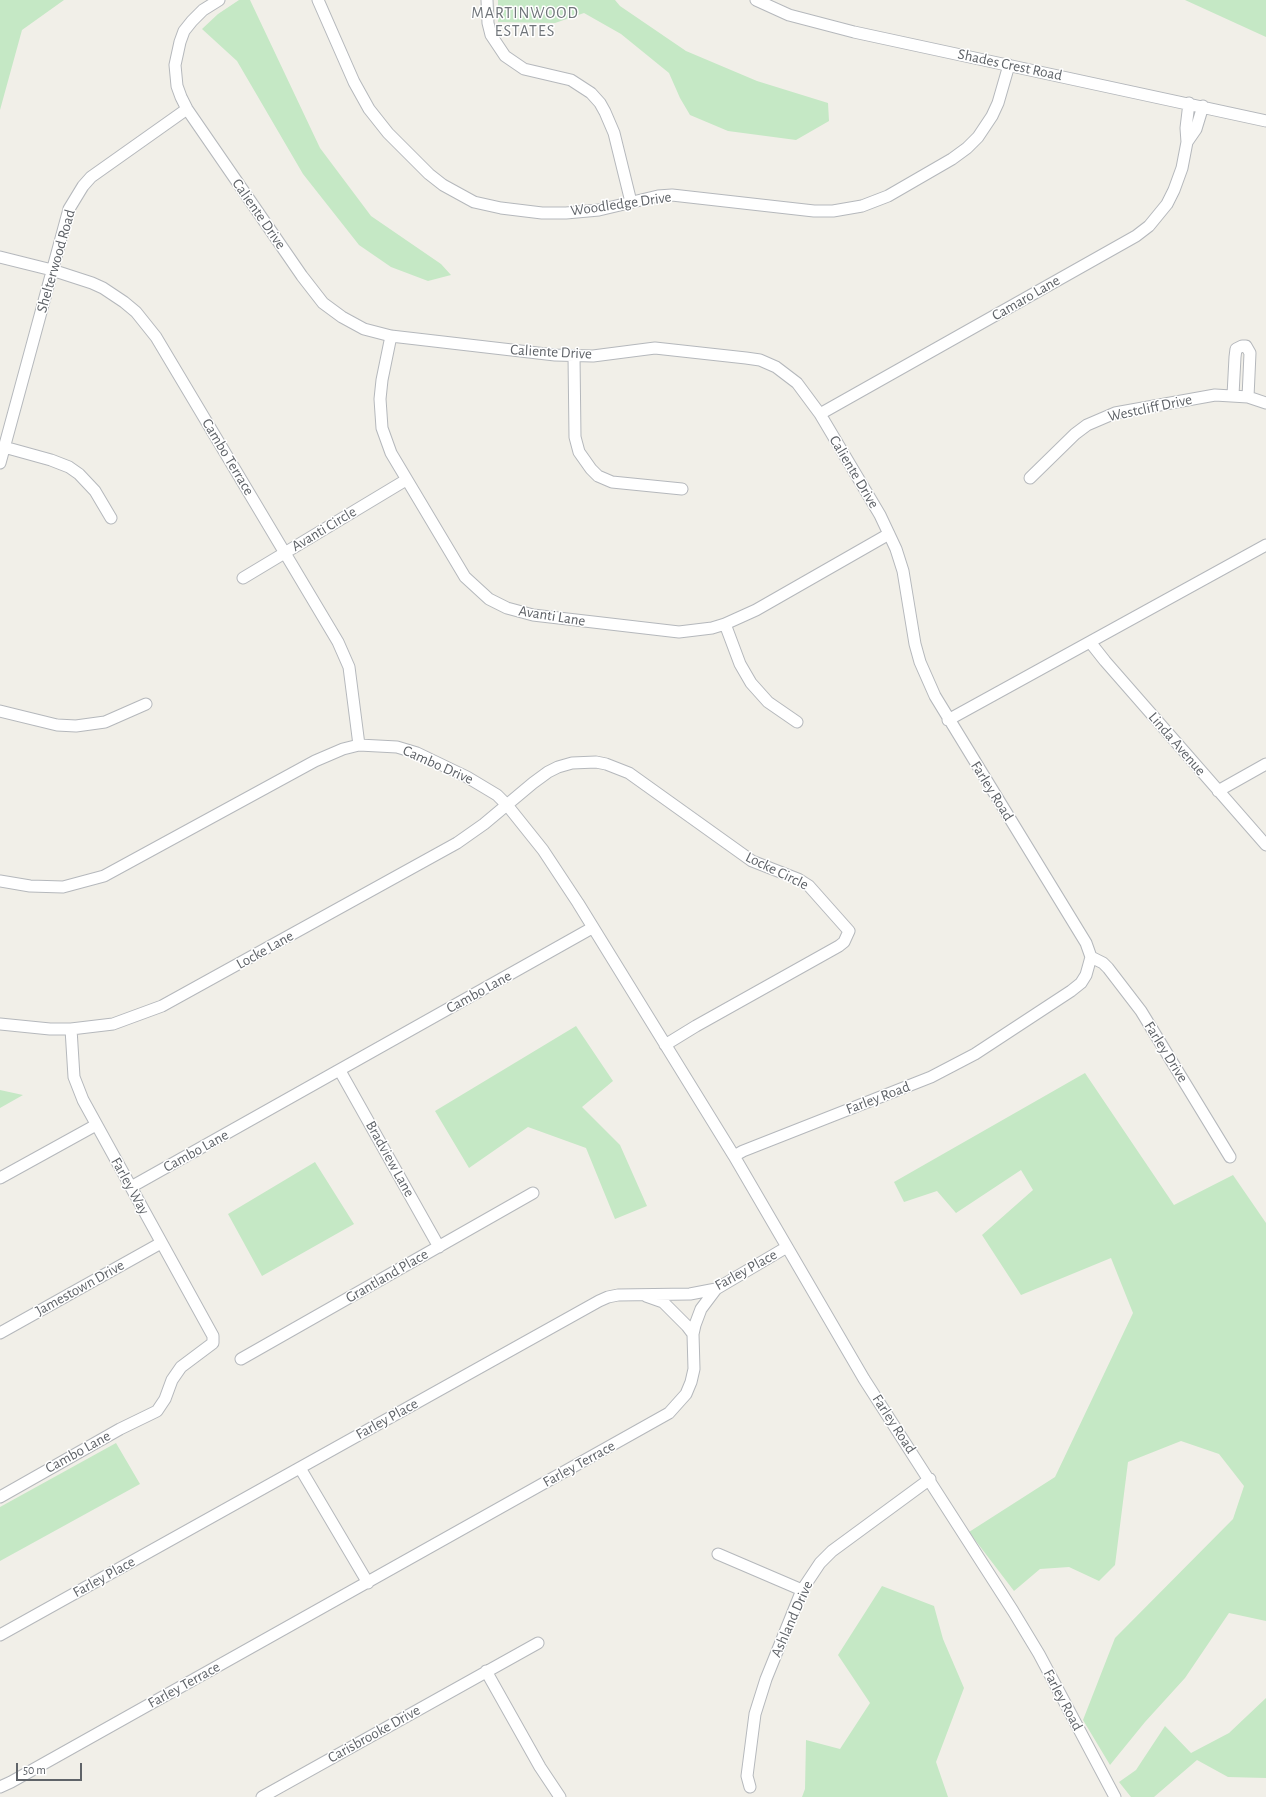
<!DOCTYPE html>
<html>
<head>
<meta charset="utf-8">
<style>
  body { margin:0 }
  #map { position:relative; width:1266px; height:1797px; overflow:hidden; background:#f1efe8; font-family:"Alegreya Sans",sans-serif }
  canvas { display:block }
  .scale { position:absolute; left:16px; top:1763px; width:66px; height:18px; box-sizing:border-box; border:2px solid #5f6368; border-top:0; padding-left:5px; font-size:12px; line-height:14px; white-space:nowrap; color:#5f6368; -webkit-text-stroke:3px #fff; paint-order:stroke }
</style>
</head>
<body>
<div id="map">
<canvas width="1266" height="1797"></canvas>
<div class="scale">50 m</div>
</div>
<script>
const c = document.querySelector('canvas').getContext('2d');
c.lineJoin = 'round';
function paint(path, color) { c.fillStyle = color; c.fill(path, 'evenodd'); }
const shape = rows => new Path2D(rows.map(r => 'M' + r).join(''));
function strokePath(path, color, width, dash) { c.strokeStyle = color; c.lineWidth = width; c.lineCap = dash ? 'butt' : 'round'; c.setLineDash(dash || []); c.stroke(path); }
function drawText(font, color, halo, rows, align = 'center') {
  c.font = font + ' "Alegreya Sans",sans-serif'; c.lineWidth = 3; c.setLineDash([]); c.textBaseline = 'middle'; c.strokeStyle = halo; c.fillStyle = color; for (const [text, x, y, turn = 0] of rows) {
    c.save(); c.translate(x, y); c.rotate((+turn || 0) * Math.PI / 180); c.textAlign = isNaN(turn) ? turn : align; if (halo) c.strokeText(text, 0, 0); c.fillText(text, 0, 0); c.restore();
  }
}
paint(shape([
  [0,0,64,0,22,30,0,110],
  [239,0,250,0,320,148,371,216,441,264,451,275,428,281,391,267,359,245,303,174,237,61,202,29,218,14],
  [498,0,615,0,620,6,686,51,757,81,828,103,829,121,796,140,728,131,690,115,680,98,669,73,621,34,584,13,555,23,498,22],
  [1185,0,1266,0,1266,37],
  [576,1026,613,1081,582,1107,620,1145,647,1206,615,1219,586,1148,528,1127,469,1168,435,1111],
  [1085,1073,1174,1205,1233,1175,1266,1223,1266,1621,1229,1613,1185,1678,1145,1722,1110,1765,1083,1720,1115,1638,1233,1519,1244,1486,1219,1454,1181,1441,1128,1462,1115,1565,1099,1581,1069,1567,1040,1569,1014,1591,969,1532,1055,1477,1133,1313,1111,1258,1021,1295,982,1235,1033,1190,1021,1170,956,1213,937,1191,904,1202,894,1182],
  [0,1090,23,1095,0,1108],
  [315,1162,354,1224,262,1276,228,1214],
  [116,1443,140,1484,0,1561,0,1507],
  [882,1586,934,1606,943,1639,964,1688,936,1762,948,1797,802,1797,805,1789,806,1740,840,1749,870,1703,838,1655],
  [1266,1698,1266,1778,1228,1777,1197,1760,1154,1797,1131,1797,1119,1782,1136,1770,1165,1726,1191,1753,1229,1733]
]), '#c5e8c5');
const minor = shape([
  [219,0,203,10,192,21,184,31,180,42,175,65,177,86,181,97,187,109,302,276,323,303,342,317,364,329,391,336,555,355,593,356,655,348,746,358,760,360,776,367,797,383,820,414,880,515,896,549,903,571,915,644,920,662,935,696,1086,943,1091,957,1086,975,1081,983,1071,991,975,1054,931,1077,743,1151,734,1156],
  [318,0,354,82,369,109,388,133,429,174,443,185,474,202,501,208,542,213,566,213,599,210,658,196,672,195,814,211,833,211,862,206,888,196,952,159,967,148,978,137,992,116,998,103,1009,65],
  [487,0,488,23,491,35,505,56,524,69,571,80,591,93,600,103,605,112,614,133,631,202],
  [756,0,789,15,854,32,1266,121],
  [1187,142,1196,129,1203,106],
  [0,257,52,270,92,283,103,288,124,302,136,312,156,337,338,642,349,667,359,745],
  [391,336,382,380,380,399,382,428,391,453,465,577,489,599,507,608,533,615,679,632,712,628,725,624,756,610,889,534],
  [574,356,575,437,579,452,591,469,598,476,612,482,682,489],
  [1233,395,1235,357,1236,349,1242,346,1246,346,1250,353,1248,397],
  [820,414,1136,236,1149,226,1167,204,1174,190,1182,168,1187,142,1186,128,1189,103],
  [4,447,51,460,69,467,79,474,95,491,111,518],
  [0,463,69,209,83,186,91,177,187,109],
  [1030,478,1075,434,1087,425,1115,413,1215,395,1248,397,1266,403],
  [243,578,406,480],
  [725,624,740,664,751,683,768,702,797,722],
  [1090,642,1105,661,1266,845],
  [0,711,57,725,76,726,105,722,146,704],
  [948,720,1266,545],
  [1218,791,1266,764],
  [0,881,30,886,63,887,104,876,315,761,343,749,359,745,397,747,417,753,467,777,497,795,507,805,543,850,578,903,734,1156,864,1379,1013,1611,1039,1654,1115,1797],
  [1091,957,1103,963,1108,968,1141,1011,1230,1157],
  [0,1024,50,1029,71,1029,113,1024,162,1006,457,843,484,824,533,783,548,772,558,767,572,763,596,762,606,764,629,773,752,861,798,879,809,886,849,931,844,942,839,946,696,1026,665,1045],
  [340,1071,439,1247],
  [0,1178,96,1125],
  [131,1187,592,928],
  [646,1296,663,1302,687,1326,693,1334],
  [0,1333,161,1243],
  [241,1359,533,1193],
  [300,1468,368,1583],
  [0,1497,120,1429,157,1411,165,1399,172,1380,181,1367,213,1343,213,1336,83,1100,74,1077,71,1029],
  [718,1554,802,1590],
  [0,1635,599,1301,608,1297,618,1295,690,1294,716,1289,787,1247],
  [486,1671,540,1767,560,1797],
  [0,1787,11,1782,669,1413,686,1394,691,1382,694,1369,693,1334,695,1325,701,1309,716,1289],
  [750,1787,747,1776,755,1714,766,1679,802,1590,820,1563,832,1551,930,1479],
  [262,1797,538,1643]
]);
strokePath(minor, '#b5b8bc', 13);
strokePath(minor, '#fff', 11);
drawText('15px', '#5f6368', '#fff', [
  ["Shades Crest Road",1010,65,12],
  ["Woodledge Drive",621,204,-8],
  ["Caliente Drive",259,214,55],
  ["Shelterwood Road",56,261,-74],
  ["Camaro Lane",1026,298,-30],
  ["Caliente Drive",551,352,3],
  ["Westcliff Drive",1150,408,-12],
  ["Cambo Terrace",228,457,59],
  ["Caliente Drive",854,472,59],
  ["Avanti Circle",324,529,-31],
  ["Avanti Lane",552,616,9],
  ["Linda Avenue",1177,744,49],
  ["Cambo Drive",438,765,24],
  ["Farley Road",992,791,58],
  ["Locke Circle",777,871,26],
  ["Locke Lane",265,950,-29],
  ["Cambo Lane",479,992,-29],
  ["Farley Drive",1166,1052,58],
  ["Farley Road",878,1098,-21],
  ["Cambo Lane",196,1151,-29],
  ["Bradview Lane",390,1159,61],
  ["Farley Way",130,1186,61],
  ["Farley Place",746,1270,-29],
  ["Grantland Place",387,1276,-30],
  ["Jamestown Drive",80,1288,-29],
  ["Farley Place",387,1419,-29],
  ["Farley Road",894,1424,57],
  ["Cambo Lane",78,1452,-29],
  ["Farley Terrace",579,1464,-29],
  ["Farley Place",104,1577,-29],
  ["Ashland Drive",792,1619,-66],
  ["Farley Terrace",184,1685,-29],
  ["Farley Road",1063,1700,62],
  ["Carisbrooke Drive",374,1734,-29]
]);
c.letterSpacing = '1px';
drawText('16px', '#70757a', '#fff', [
  ["MARTINWOOD",525,13],
  ["ESTATES",525,31]
]);
c.letterSpacing = '0px';
</script>
</body>
</html>
